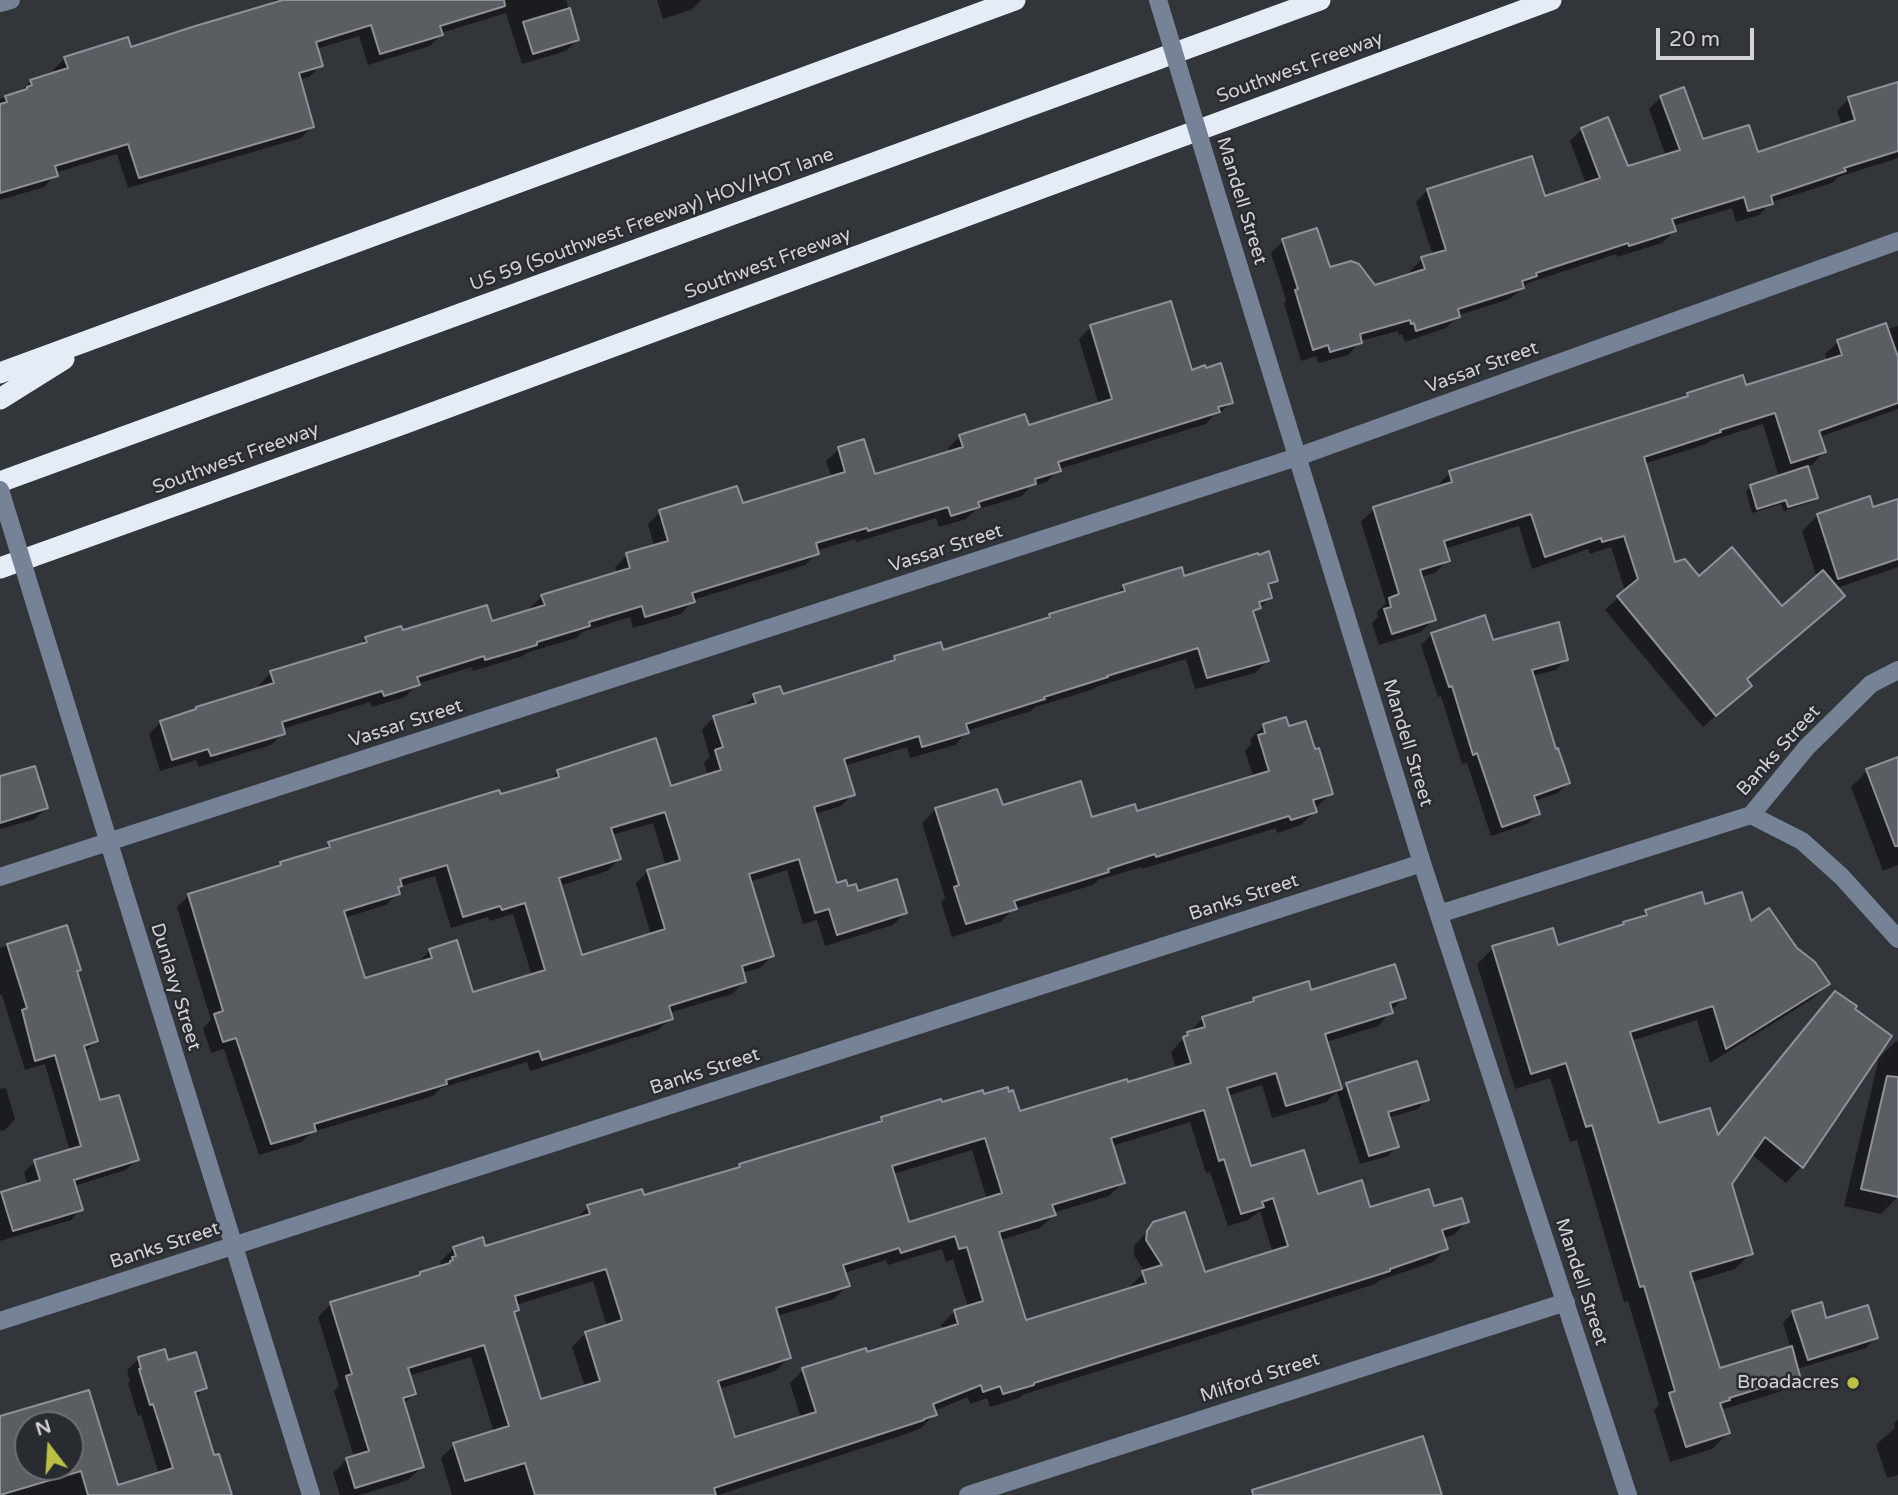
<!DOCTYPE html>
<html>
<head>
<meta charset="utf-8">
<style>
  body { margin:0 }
  #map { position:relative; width:1898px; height:1495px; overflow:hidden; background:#32353a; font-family:"Varela Round",sans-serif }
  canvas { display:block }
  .north { position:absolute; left:14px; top:1411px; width:70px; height:70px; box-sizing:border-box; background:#282b30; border:2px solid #6b6e72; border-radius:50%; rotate:343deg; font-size:19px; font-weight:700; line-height:28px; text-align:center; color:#d0d2d6 }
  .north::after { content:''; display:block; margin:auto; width:24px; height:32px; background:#bbc045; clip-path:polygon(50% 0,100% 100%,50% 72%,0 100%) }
  .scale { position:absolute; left:1656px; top:28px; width:98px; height:32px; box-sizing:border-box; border:4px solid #d0d2d6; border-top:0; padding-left:9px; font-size:21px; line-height:24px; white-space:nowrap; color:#d0d2d6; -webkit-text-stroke:5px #282b30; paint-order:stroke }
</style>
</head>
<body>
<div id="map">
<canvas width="1898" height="1495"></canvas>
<div class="north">N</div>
<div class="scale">20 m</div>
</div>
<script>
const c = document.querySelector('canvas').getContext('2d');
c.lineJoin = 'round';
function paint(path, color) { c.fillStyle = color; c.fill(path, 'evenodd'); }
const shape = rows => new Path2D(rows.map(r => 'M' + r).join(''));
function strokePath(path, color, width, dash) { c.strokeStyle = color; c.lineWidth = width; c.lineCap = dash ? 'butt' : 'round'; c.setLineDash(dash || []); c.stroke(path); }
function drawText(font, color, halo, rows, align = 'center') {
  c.font = font + ' "Varela Round",sans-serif'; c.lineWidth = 5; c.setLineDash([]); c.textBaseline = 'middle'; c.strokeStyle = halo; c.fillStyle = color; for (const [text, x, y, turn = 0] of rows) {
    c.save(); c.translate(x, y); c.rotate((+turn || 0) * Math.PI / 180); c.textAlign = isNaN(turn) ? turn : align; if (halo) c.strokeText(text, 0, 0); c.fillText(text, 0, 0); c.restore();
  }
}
paint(shape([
  [275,0,566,0,578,39,566,51,522,64,506,13,441,33,441,35,430,46,368,65,359,36,316,49,321,66,309,77,299,80,312,126,301,138,128,188,117,154,55,173,56,175,44,187,0,200,0,99,19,93,31,81,55,74,53,70,65,58,130,49,269,6],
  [657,0,701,0,691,10,663,19],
  [1898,84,1898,158,1838,177,1832,183,1772,202,1759,215,1736,222,1732,208,1672,226,1674,231,1662,243,1617,257,1616,254,1528,283,1510,299,1459,315,1446,328,1405,342,1402,334,1399,335,1398,331,1360,341,1348,355,1319,363,1316,356,1301,361,1284,303,1286,300,1271,253,1283,241,1329,270,1374,287,1411,275,1410,271,1422,259,1433,256,1416,202,1428,190,1544,198,1586,184,1570,141,1582,129,1627,168,1666,156,1649,109,1661,97,1702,141,1756,154,1842,126,1837,111,1849,99],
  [1898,326,1898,409,1820,437,1824,452,1812,465,1806,466,1816,497,1811,502,1784,511,1781,504,1752,513,1746,491,1751,487,1779,477,1763,424,1710,441,1706,444,1644,464,1674,564,1699,579,1781,608,1817,578,1802,531,1818,515,1872,509,1898,500,1898,567,1837,588,1745,680,1750,686,1703,727,1605,610,1625,591,1611,547,1590,554,1588,549,1532,569,1519,526,1444,549,1448,560,1435,573,1421,577,1434,619,1421,632,1379,645,1372,623,1378,617,1377,612,1386,603,1361,522,1374,509,1438,488,1437,486,1450,473,1683,399,1688,395,1744,387,1828,361,1825,354,1838,342],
  [1091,327,1191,372,1231,402,1219,414,1213,416,1206,424,1059,469,1047,482,1030,487,1022,496,975,510,966,519,939,527,936,518,856,542,855,539,816,551,817,553,805,565,693,600,693,601,681,614,633,628,630,617,582,632,576,638,526,653,523,656,473,671,472,667,417,684,405,697,372,707,370,702,282,729,283,733,271,745,199,767,196,760,160,771,149,734,161,722,261,689,259,685,271,673,358,646,366,638,402,632,491,624,531,611,530,608,542,596,617,574,615,567,627,555,654,545,648,524,660,512,742,506,832,478,826,461,839,449,874,477,949,453,948,448,960,436,1027,427,1099,405,1079,339],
  [1183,578,1276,580,1267,589,1270,598,1253,614,1267,661,1255,673,1195,689,1186,659,1096,687,1094,689,1035,707,1031,711,966,731,967,732,955,745,910,758,907,747,844,766,853,794,841,806,815,814,836,885,905,913,893,925,825,946,817,920,803,924,787,870,749,882,772,956,760,968,742,973,745,981,732,994,669,1013,671,1018,658,1030,530,1071,527,1062,441,1088,433,1096,312,1132,302,1142,259,1155,224,1049,211,1053,203,1028,211,1020,177,907,189,895,277,868,281,864,321,852,329,844,548,782,558,772,670,788,708,776,704,763,710,757,702,730,714,717,741,709,754,696,781,696,890,663,895,658,942,652,1044,621,1050,615,1115,595,1124,586],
  [653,823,666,866,648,871,636,883,651,935,581,957,559,886,607,871,619,859,612,835],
  [435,876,451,928,488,917,490,921,513,914,532,976,471,994,430,950,418,963,363,980,344,918,386,905,398,893,397,888,398,887],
  [1432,634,1491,642,1566,659,1556,670,1532,676,1555,751,1568,783,1558,793,1534,801,1538,814,1527,824,1491,836,1467,763,1462,764,1441,696,1438,697,1421,645],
  [1264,726,1288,728,1331,793,1317,807,1313,808,1315,812,1301,825,1277,833,1276,828,1142,869,1141,867,1098,880,1093,885,1013,909,1001,922,952,937,941,902,945,898,922,823,936,809,1001,808,1091,819,1136,813,1253,776,1245,751,1251,744,1250,739],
  [1898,759,1898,865,1883,871,1851,787,1867,771],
  [0,778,46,808,35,819,0,829],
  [1704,906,1750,924,1796,949,1828,984,1812,999,1710,1063,1697,1020,1631,1041,1658,1125,1716,1136,1820,1009,1835,993,1853,1009,1890,1036,1801,1167,1786,1183,1751,1154,1730,1184,1751,1253,1735,1269,1692,1282,1718,1371,1791,1349,1783,1323,1793,1312,1825,1320,1876,1337,1866,1348,1797,1369,1798,1375,1782,1391,1721,1410,1728,1433,1712,1449,1670,1462,1654,1410,1659,1405,1628,1301,1624,1302,1577,1140,1570,1142,1550,1078,1515,1089,1477,964,1493,948,1557,947,1639,919,1646,912],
  [66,927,79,969,76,973,96,1041,84,1052,99,1102,137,1159,126,1170,74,1186,81,1209,71,1220,0,1241,0,1194,28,1186,24,1172,35,1162,70,1151,45,1064,25,1070,2,995,0,995,0,948],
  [1310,992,1404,997,1378,1026,1326,1042,1341,1091,1347,1085,1416,1063,1427,1099,1418,1109,1388,1118,1397,1146,1388,1156,1360,1164,1337,1092,1326,1102,1272,1118,1262,1085,1228,1096,1250,1169,1317,1196,1369,1210,1433,1208,1467,1221,1454,1235,1443,1238,1446,1249,1433,1262,1378,1281,1375,1284,1022,1395,1019,1398,990,1407,987,1398,970,1404,968,1397,934,1411,935,1414,921,1428,909,1433,718,1495,452,1495,441,1458,454,1445,494,1433,471,1357,408,1376,414,1394,403,1404,422,1467,408,1480,360,1495,340,1495,333,1473,347,1459,354,1457,334,1391,339,1386,318,1317,331,1304,416,1278,421,1274,442,1267,440,1262,454,1248,484,1248,574,1221,588,1207,643,1197,736,1170,740,1166,877,1124,882,1119,940,1104,983,1096,1019,1114,1176,1069,1171,1052,1203,1018,1249,1004,1254,999],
  [1190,1122,1206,1173,1210,1172,1228,1226,1248,1220,1260,1211,1273,1253,1204,1274,1154,1224,1134,1246,1134,1255,1145,1272,1130,1286,1131,1289,1025,1322,1000,1240,1040,1228,1054,1215,1053,1213,1109,1196,1123,1182,1112,1146],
  [972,1150,987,1200,908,1224,893,1174],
  [942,1249,946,1262,953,1259,968,1307,955,1311,941,1325,943,1330,866,1354,803,1370,790,1383,801,1418,734,1439,719,1389,775,1371,789,1358,777,1316,834,1299,848,1285,844,1273,886,1260,888,1265],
  [593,1281,607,1327,586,1333,572,1347,585,1387,540,1401,513,1314,517,1310,516,1305],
  [1896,1041,1898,1042,1898,1197,1881,1214,1844,1206,1879,1058],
  [6,1088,15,1119,5,1130,0,1131,0,1089],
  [139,1359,167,1362,205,1387,195,1398,213,1458,230,1495,0,1495,0,1418,88,1392,116,1485,120,1486,159,1474,141,1415,138,1416,128,1383,130,1381,127,1370],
  [28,1425,70,1425,70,1467,28,1467],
  [1898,1419,1898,1475,1887,1478,1876,1445,1895,1428,1894,1424]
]), '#0007');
const building = shape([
  [283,0,504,0,505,6,440,26,443,35,380,54,371,25,316,42,323,66,299,73,314,127,139,178,128,144,55,166,58,176,0,193,0,104,7,102,5,96,27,89,27,87,32,85,30,80,68,68,64,57,128,37,131,47,192,27,283,0],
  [570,8,579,40,533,54,523,22,570,8],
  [1898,82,1898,151,1844,168,1846,171,1771,196,1773,204,1748,211,1744,197,1672,219,1676,231,1629,246,1628,243,1536,273,1537,276,1522,281,1524,288,1458,309,1460,317,1416,331,1414,323,1411,324,1410,320,1360,334,1362,343,1330,352,1328,345,1313,350,1295,290,1298,289,1282,239,1317,228,1330,267,1351,261,1359,264,1375,285,1425,269,1421,257,1446,250,1427,189,1532,156,1545,196,1600,178,1581,128,1608,117,1628,166,1680,150,1660,96,1684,87,1703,139,1749,125,1758,152,1855,120,1848,97,1898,82],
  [1171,301,1192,370,1205,365,1206,368,1221,363,1233,403,1218,407,1220,412,1058,462,1061,471,1035,479,1036,484,978,502,980,507,951,516,948,507,868,531,867,528,816,543,819,554,692,593,695,602,645,617,642,606,589,622,590,626,537,642,537,645,485,660,484,656,417,677,420,685,384,696,382,691,282,722,285,734,211,756,208,749,172,760,160,721,196,709,196,707,274,683,270,671,367,642,365,637,401,626,403,630,487,605,492,621,545,605,541,595,630,568,626,553,668,541,659,510,737,486,743,503,845,472,838,447,864,439,875,474,963,447,959,435,1025,414,1029,425,1112,399,1090,325,1171,301],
  [1886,323,1898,357,1898,403,1819,431,1826,452,1791,463,1775,413,1720,430,1721,432,1644,457,1675,562,1685,559,1699,576,1732,547,1782,606,1823,570,1845,596,1747,679,1752,686,1716,716,1617,596,1638,579,1624,536,1602,542,1601,538,1545,557,1531,514,1444,541,1450,561,1420,570,1436,620,1392,634,1384,609,1391,607,1389,598,1399,594,1373,507,1452,482,1449,471,1688,396,1687,393,1743,375,1746,385,1842,355,1837,340,1886,323],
  [1808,466,1818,498,1788,507,1786,500,1757,509,1750,485,1808,466],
  [1870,496,1873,507,1898,499,1898,559,1838,579,1817,514,1870,496],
  [1269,551,1278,581,1268,584,1272,598,1259,602,1261,608,1253,611,1269,661,1207,678,1198,648,1107,676,1108,677,1044,697,1045,699,966,724,969,733,922,747,919,736,844,759,855,795,814,807,837,883,846,880,848,886,856,884,858,891,897,879,907,913,837,935,829,909,815,913,799,859,749,874,774,956,742,966,746,982,669,1006,673,1019,542,1060,539,1051,446,1080,447,1084,314,1124,316,1131,271,1144,236,1038,223,1042,214,1014,223,1011,188,894,281,865,280,862,330,847,328,842,499,790,501,794,559,777,557,770,656,738,671,786,721,770,715,750,723,747,713,716,756,703,753,694,780,686,783,694,895,660,894,656,941,642,943,650,1050,617,1049,614,1125,591,1123,585,1182,567,1184,576,1258,553,1259,555,1269,551],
  [665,812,680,860,647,870,665,929,582,955,559,878,621,859,611,828,665,812],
  [447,865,463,917,500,906,502,910,525,903,545,970,473,992,457,940,429,949,432,958,365,978,344,911,400,894,398,887,402,886,400,879,447,865],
  [1485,615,1493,640,1559,622,1568,660,1532,670,1556,749,1558,748,1570,783,1534,796,1540,814,1502,827,1477,753,1473,755,1452,686,1449,687,1431,633,1485,615],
  [1286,717,1289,726,1306,721,1315,749,1319,748,1333,794,1313,800,1317,812,1291,820,1289,816,1156,857,1155,854,1108,869,1109,872,1014,901,1017,909,966,924,954,887,959,885,935,808,997,789,1003,805,1081,781,1092,817,1135,804,1137,811,1269,771,1258,735,1265,733,1263,724,1286,717],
  [1898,757,1898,846,1895,846,1866,769,1898,757],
  [35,766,48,808,0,823,0,776,35,766],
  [1702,892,1705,904,1742,892,1751,921,1769,908,1797,948,1815,962,1830,984,1726,1049,1713,1006,1630,1032,1659,1123,1710,1108,1718,1135,1835,991,1857,1006,1855,1009,1892,1036,1803,1168,1765,1137,1732,1184,1753,1254,1690,1272,1720,1368,1792,1346,1800,1376,1729,1398,1730,1400,1720,1403,1730,1433,1686,1447,1669,1393,1675,1391,1644,1286,1640,1287,1592,1125,1586,1127,1566,1063,1531,1074,1492,946,1553,928,1558,945,1624,924,1623,922,1647,915,1645,910,1702,892],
  [67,925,81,970,77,971,98,1041,84,1046,100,1100,119,1095,139,1160,74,1180,83,1210,13,1231,1,1192,40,1180,34,1160,81,1146,55,1055,35,1061,22,1010,27,1008,7,944,67,925],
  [1395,964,1406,998,1390,1003,1393,1013,1325,1034,1342,1089,1286,1106,1276,1073,1227,1088,1251,1166,1304,1150,1318,1194,1362,1180,1370,1207,1429,1189,1434,1206,1462,1198,1469,1222,1442,1230,1448,1249,1390,1269,1390,1271,1034,1383,1034,1385,1003,1394,1000,1386,983,1392,981,1385,933,1404,937,1415,924,1419,924,1420,714,1488,716,1495,535,1495,525,1463,465,1481,453,1443,509,1426,484,1345,408,1368,416,1394,403,1398,424,1467,355,1488,346,1458,369,1451,346,1376,352,1374,330,1302,420,1275,420,1272,450,1263,450,1261,453,1260,452,1257,456,1256,453,1247,483,1237,485,1246,590,1214,587,1205,642,1189,644,1195,740,1167,739,1164,882,1121,881,1117,941,1099,942,1102,983,1090,984,1094,1008,1087,1009,1092,1013,1090,1020,1111,1127,1079,1128,1082,1191,1063,1183,1037,1188,1035,1187,1032,1205,1027,1202,1017,1254,1001,1253,998,1309,981,1311,990,1395,964],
  [1204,1110,1219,1161,1224,1159,1241,1214,1264,1207,1262,1202,1273,1198,1288,1246,1205,1272,1185,1212,1153,1222,1147,1231,1146,1240,1162,1265,1142,1271,1146,1283,1026,1320,999,1232,1056,1215,1052,1205,1125,1183,1111,1138,1204,1110],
  [985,1138,1002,1193,909,1222,892,1166,985,1138],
  [955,1236,959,1249,967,1247,983,1301,954,1310,958,1324,867,1352,866,1348,802,1368,816,1412,735,1437,718,1381,791,1358,776,1308,850,1286,843,1265,899,1248,901,1253,955,1236],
  [606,1269,622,1320,585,1332,600,1381,541,1399,514,1312,519,1310,515,1296,606,1269],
  [1417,1061,1429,1100,1388,1112,1399,1147,1369,1156,1346,1083,1417,1061],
  [1887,1076,1898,1077,1898,1197,1861,1189,1887,1076],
  [1822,1302,1826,1318,1868,1305,1878,1338,1808,1360,1792,1311,1822,1302],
  [165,1349,168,1360,196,1352,207,1388,195,1392,214,1455,219,1454,232,1495,88,1495,81,1471,0,1495,0,1416,89,1390,118,1485,173,1468,153,1404,150,1405,139,1369,141,1369,138,1357,165,1349],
  [28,1425,70,1425,70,1467,28,1467,28,1425],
  [1423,1436,1442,1495,1253,1495,1252,1490,1423,1436]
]);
paint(building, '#5a5e63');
strokePath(building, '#8e9198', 2);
strokePath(shape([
  [0,3,11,0],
  [1219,202,1422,863,1628,1495],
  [44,633,311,1495],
  [1751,815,1802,841,1842,877,1898,939],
  [0,877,1297,457,1898,241],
  [1439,914,1751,815,1807,747,1871,684,1898,670],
  [0,1321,1422,863],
  [968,1495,1566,1302]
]), '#768296', 18);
strokePath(shape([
  [0,373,1015,0],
  [0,399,64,359],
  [0,482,1320,0],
  [0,568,400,425,1551,0]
]), '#e6ecf6', 21);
strokePath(shape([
  [1158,0,1219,202],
  [0,490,44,633]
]), '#768296', 18);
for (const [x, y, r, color] of [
  [1853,1383,7,"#bbc045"]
]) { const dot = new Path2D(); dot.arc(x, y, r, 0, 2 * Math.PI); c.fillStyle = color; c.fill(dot); strokePath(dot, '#282b30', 2.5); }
drawText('19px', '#d0d2d6', '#282b30', [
  ["Southwest Freeway",1300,68,-20],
  ["Mandell Street",1241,201,73],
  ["US 59 (Southwest Freeway) HOV/HOT lane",652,220,-20],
  ["Southwest Freeway",768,264,-20],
  ["Vassar Street",1482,368,-20],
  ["Southwest Freeway",236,459,-20],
  ["Vassar Street",946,549,-18],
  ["Vassar Street",406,724,-18],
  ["Mandell Street",1407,743,73],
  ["Banks Street",1779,751,-48],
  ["Banks Street",1244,898,-18],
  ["Dunlavy Street",175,987,73],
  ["Banks Street",705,1072,-18],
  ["Banks Street",165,1246,-18],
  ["Mandell Street",1581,1282,72],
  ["Milford Street",1260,1378,-18]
]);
drawText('19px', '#d0d2d6', '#282b30', [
  ["Broadacres",1839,1383]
], 'right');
</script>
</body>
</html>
